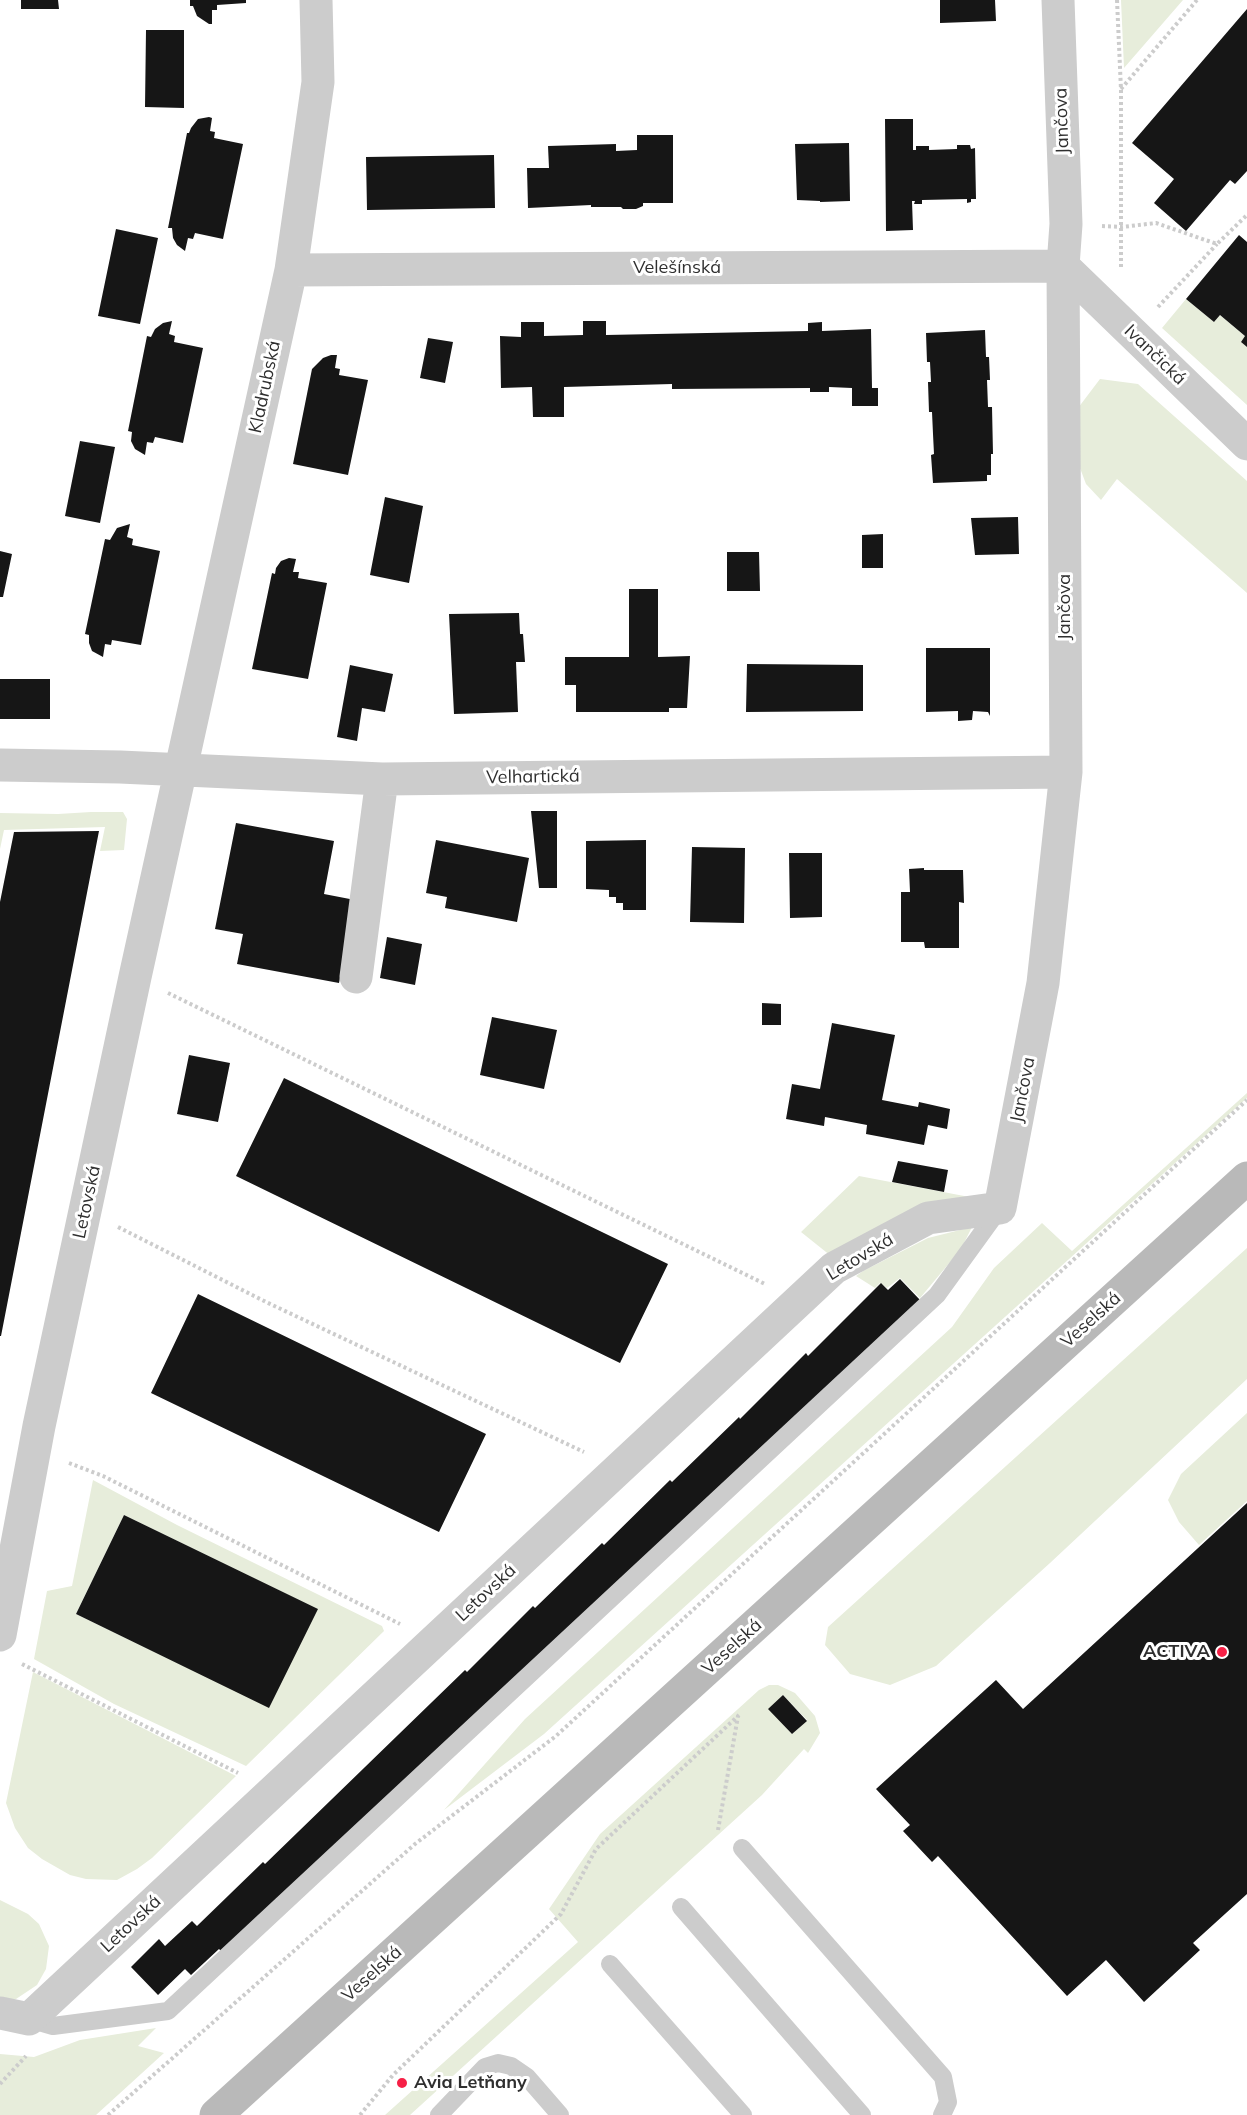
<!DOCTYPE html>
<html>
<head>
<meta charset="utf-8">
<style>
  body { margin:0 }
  canvas { display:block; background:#fff }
</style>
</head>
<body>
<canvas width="1247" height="2115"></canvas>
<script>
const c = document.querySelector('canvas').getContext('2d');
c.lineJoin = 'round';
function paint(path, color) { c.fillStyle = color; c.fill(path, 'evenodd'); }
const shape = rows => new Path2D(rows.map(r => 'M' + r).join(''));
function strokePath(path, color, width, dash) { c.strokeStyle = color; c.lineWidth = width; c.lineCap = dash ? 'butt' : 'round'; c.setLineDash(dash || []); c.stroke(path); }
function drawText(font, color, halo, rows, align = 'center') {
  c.font = font + ' Mulish,sans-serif'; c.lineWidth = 6; c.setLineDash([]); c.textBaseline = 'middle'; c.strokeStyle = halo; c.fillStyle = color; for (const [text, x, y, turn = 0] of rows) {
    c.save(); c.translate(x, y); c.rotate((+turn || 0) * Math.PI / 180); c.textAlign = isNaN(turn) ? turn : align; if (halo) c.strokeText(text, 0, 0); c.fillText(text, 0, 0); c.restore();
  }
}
paint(shape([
  [1121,0,1183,0,1124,68],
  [1186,299,1214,322,1220,315,1245,336,1241,342,1247,347,1247,405,1162,328],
  [1100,379,1138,384,1247,481,1247,593,1117,479,1101,500,1086,484,1077,460,1075,412],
  [91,812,123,812,127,819,124,850,100,851,105,827,4,830,0,849,0,813,58,814],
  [1247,1093,1247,1098,544,1734,444,1810,525,1719,952,1327,994,1268,1042,1223,1072,1251],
  [859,1176,980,1199,831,1256,801,1232],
  [972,1227,961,1249,920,1298,900,1278,887,1288,880,1283,875,1288,856,1276,863,1271,928,1238],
  [1247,1248,1247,1379,1050,1563,936,1666,890,1685,850,1674,825,1645,828,1627],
  [1247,1413,1247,1501,1199,1545,1179,1522,1168,1500,1181,1474],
  [93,1480,177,1525,382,1626,384,1631,246,1766,114,1704,34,1659,47,1591,72,1586],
  [124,1515,317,1609,269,1707,76,1614],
  [33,1672,168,1741,236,1776,152,1858,137,1869,117,1880,86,1879,70,1875,42,1859,28,1848,15,1828,6,1803],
  [769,1685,778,1685,795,1693,815,1716,820,1733,808,1753,804,1749,762,1795,410,2115,385,2115,578,1942,549,1909,600,1834,759,1690],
  [783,1695,807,1720,792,1734,769,1709],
  [0,1900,28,1914,39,1924,49,1946,46,1969,37,1985,16,1999,0,1999],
  [156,2028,138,2046,164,2053,96,2115,0,2115,0,2054,34,2057,80,2040]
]), '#e7eddb');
paint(shape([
  [21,0,58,0,59,9,21,9],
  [190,0,246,0,246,3,217,5,217,10,212,10,212,24,209,24,197,16,193,6,190,6],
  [940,0,995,0,996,21,940,23],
  [1247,9,1247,171,1235,184,1230,180,1186,231,1154,203,1174,179,1132,143],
  [146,30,184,30,184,108,145,107],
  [209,117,212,118,210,131,215,132,214,138,243,144,223,239,195,233,193,239,188,238,185,251,177,245,173,238,172,228,168,228,187,133,189,133,191,128,198,119],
  [885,119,913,119,913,150,916,150,916,146,929,146,929,150,957,149,957,145,970,145,971,149,975,148,976,199,971,199,971,202,967,203,967,199,922,200,922,204,914,204,915,201,912,201,913,230,886,231],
  [637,135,673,135,673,203,643,203,643,206,636,209,623,209,621,207,591,207,591,205,528,208,527,168,549,168,548,146,616,144,616,151,637,150],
  [849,143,850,201,820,202,820,201,797,200,795,144],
  [494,155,495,208,367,210,366,157],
  [116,229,158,238,140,324,98,316],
  [1239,235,1247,242,1247,347,1241,342,1245,336,1220,315,1214,322,1186,299],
  [172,321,169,334,175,336,174,342,203,348,183,443,155,437,153,443,147,442,145,455,135,449,131,441,132,432,128,431,147,336,151,337,155,329,163,323],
  [583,321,606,321,606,335,808,331,808,323,822,322,822,331,871,329,872,388,878,388,878,406,852,406,852,388,829,387,829,392,810,392,810,388,672,389,672,384,564,387,564,417,533,417,532,387,501,388,500,336,521,337,521,322,544,322,544,336,583,335],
  [985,330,986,357,989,357,990,380,987,380,988,407,992,407,993,454,991,454,991,475,987,475,987,481,933,483,931,455,934,454,933,434,932,412,929,412,928,382,931,382,930,362,927,362,926,333],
  [428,338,453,342,445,383,420,378],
  [331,355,337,355,335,368,340,369,339,375,368,380,348,475,293,464,312,369,323,358],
  [80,441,115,447,100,523,65,516],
  [385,497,423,506,409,583,370,575],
  [1018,517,1019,554,975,555,971,518],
  [130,524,127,537,133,539,132,545,160,551,141,645,112,640,111,645,105,644,103,657,92,651,89,643,89,635,85,634,105,539,110,540,117,528],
  [883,534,883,568,862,568,862,535],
  [0,551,12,554,3,597,0,597],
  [727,552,759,552,760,591,727,591],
  [289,558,296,559,293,572,299,572,298,578,327,583,308,679,252,669,272,573,275,574,276,568,281,561],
  [629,589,658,589,658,657,690,656,687,708,669,708,669,712,576,712,576,685,565,685,565,657,629,657],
  [519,613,520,634,523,634,525,662,516,662,518,712,454,714,449,614],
  [926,648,990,648,990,716,988,712,973,711,972,720,958,721,958,711,926,712],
  [747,664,863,665,863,711,746,712],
  [350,665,393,674,385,712,362,708,357,741,337,737],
  [0,679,50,679,50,719,0,719],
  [531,811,557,811,557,888,539,888],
  [236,823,334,841,324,894,355,900,339,983,237,964,243,934,215,929],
  [99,831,1,1336,0,1336,0,902,14,832],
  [436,840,529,858,517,922,445,908,447,897,426,893],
  [646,840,646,910,623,910,623,903,616,903,616,897,609,897,609,890,586,889,586,841],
  [692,847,745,848,744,923,690,922],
  [789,853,822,853,822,917,790,918],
  [924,868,924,870,963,870,964,903,959,902,959,948,925,948,924,942,901,942,901,892,910,892,909,869],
  [387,937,422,944,415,985,380,978],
  [762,1003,781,1004,781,1025,762,1025],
  [492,1017,557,1030,544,1089,480,1075],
  [832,1023,895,1035,882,1100,918,1107,919,1102,950,1109,947,1129,928,1125,924,1145,866,1134,867,1125,825,1117,824,1126,786,1119,792,1084,820,1089],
  [189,1055,230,1063,218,1122,177,1114],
  [284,1078,668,1264,620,1363,236,1176],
  [898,1161,948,1170,944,1192,892,1182],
  [900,1279,920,1300,224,1954,219,1949,191,1975,185,1969,158,1995,131,1967,159,1939,165,1946,192,1921,197,1926,263,1862,265,1864,465,1670,467,1672,533,1606,535,1608,602,1543,604,1545,670,1480,672,1482,739,1417,740,1419,806,1353,808,1356,881,1283,888,1290],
  [198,1294,486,1434,439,1532,151,1393],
  [1247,1503,1247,1894,1193,1943,1200,1950,1144,2002,1106,1960,1067,1996,938,1856,932,1862,903,1831,910,1825,876,1789,996,1680,1023,1709],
  [124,1515,318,1609,269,1708,76,1614],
  [783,1695,807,1721,792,1734,768,1709]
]), '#161616');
strokePath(shape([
  [1117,0,1121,90,1121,269],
  [1121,89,1197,0],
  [1102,226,1122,227,1156,223,1217,244,1247,215],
  [1158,307,1217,244],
  [168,993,765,1284],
  [118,1227,266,1302,584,1452],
  [69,1463,103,1476,400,1624],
  [22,1664,238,1773],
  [718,1830,738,1716],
  [0,2084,26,2056],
  [108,2115,415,1844,556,1736,1247,1100],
  [360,2115,393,2075,561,1914,596,1849,739,1715]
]), '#ccc', 4, [3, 3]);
strokePath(shape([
  [742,1848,943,2077,948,2102,942,2115],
  [681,1907,862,2115],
  [610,1964,743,2115],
  [29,2019,53,2026,168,2011,937,1295,1000,1208],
  [439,2115,485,2067,498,2063,511,2066,527,2077,560,2115]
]), '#ccc', 18);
strokePath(shape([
  [291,270,1063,266,1247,444],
  [0,765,120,767,382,779,1066,772],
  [356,977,382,779],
  [0,1635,39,1426,135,977,291,270,318,82,316,0],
  [0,2013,29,2019,834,1268,928,1218,1000,1208,1043,983,1066,772,1063,266,1066,224,1058,0]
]), '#ccc', 33);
strokePath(shape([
  [216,2115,1247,1178]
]), '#b9b9b9', 33);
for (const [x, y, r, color] of [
  [1222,1652,6,"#f62046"],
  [402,2083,6,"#f62046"]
]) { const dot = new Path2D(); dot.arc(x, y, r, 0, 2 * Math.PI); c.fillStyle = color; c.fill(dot); strokePath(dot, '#fff', 2); }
drawText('18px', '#2f2f2f', '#fff', [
  ["Jančova",1062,121,-92],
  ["Velešínská",677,268],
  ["Ivančická",1155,355,44],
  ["Kladrubská",265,387,-78],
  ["Jančova",1065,607,-90],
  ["Velhartická",533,777,-1],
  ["Jančova",1023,1090,-79],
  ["Letovská",87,1202,-78],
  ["Letovská",860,1257,-31],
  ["Veselská",1091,1320,-42],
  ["Letovská",486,1593,-43],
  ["Veselská",732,1647,-42],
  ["Letovská",131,1924,-43],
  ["Veselská",372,1974,-42]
]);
drawText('bold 18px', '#2f2f2f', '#fff', [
  ["ACTIVA",1210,1652],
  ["Avia Letňany",414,2083,"left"]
], 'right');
</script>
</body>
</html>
